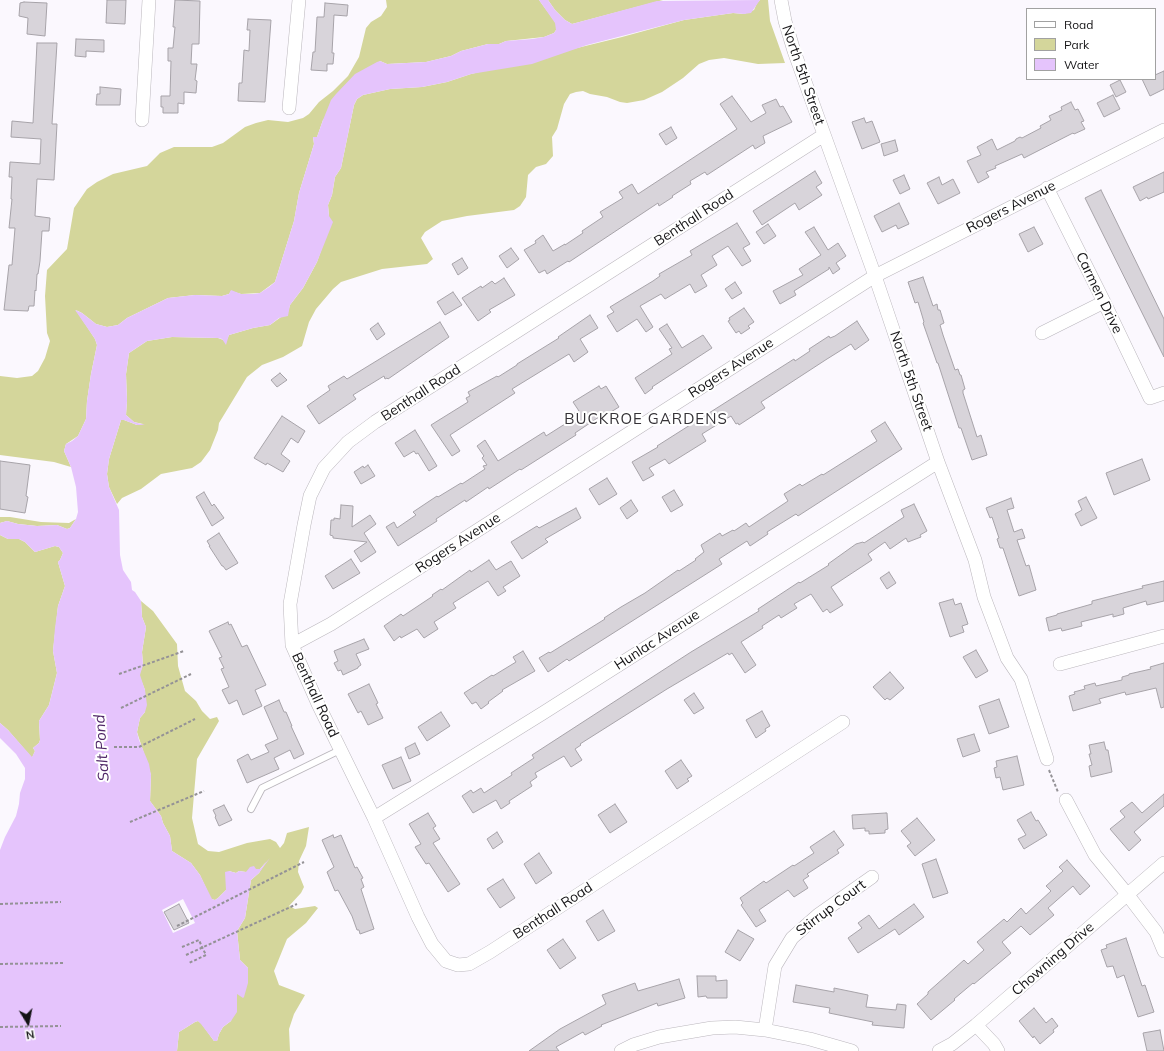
<!DOCTYPE html>
<html>
<head>
<meta charset="utf-8">
<style>
  body { margin:0 }
  #map { position:relative; width:1164px; height:1051px; overflow:hidden; background:#fbf8fe; font-family:Mulish,sans-serif }
  canvas { display:block }
  .legend { position:absolute; left:1026px; top:8px; width:130px; height:72px; box-sizing:border-box; background:#fff; border:1px solid #a1a1a1; margin:0; padding:5px 7px; list-style:none; font-size:12px; color:#141315 }
  .legend li { display:flex; align-items:center; gap:8px; height:20px }
  .legend b { width:20px; border:1px solid #a1a1a1 }
  .north { position:absolute; left:8px; top:1003px; width:40px; height:40px; -webkit-text-stroke:3px #fff; paint-order:stroke; rotate:170deg; font-size:11px; font-weight:700; line-height:16px; text-align:center; color:#141315 }
  .north::after { content:''; display:block; margin:auto; width:14px; height:18px; background:#141315; clip-path:polygon(50% 0,100% 100%,50% 72%,0 100%) }
</style>
</head>
<body>
<div id="map">
<canvas width="1164" height="1051"></canvas>
<ul class="legend">
<li><b style="height:5px;background:#fff"></b>Road</li>
<li><b style="height:11px;background:#d4d69b"></b>Park</li>
<li><b style="height:11px;background:#e5c4fc"></b>Water</li>
</ul>
<div class="north">N</div>
</div>
<script>
const c = document.querySelector('canvas').getContext('2d');
c.lineJoin = 'round';
function paint(path, color) { c.fillStyle = color; c.fill(path, 'evenodd'); }
const shape = rows => new Path2D(rows.map(r => 'M' + r).join(''));
function strokePath(path, color, width, dash) { c.strokeStyle = color; c.lineWidth = width; c.lineCap = dash ? 'butt' : 'round'; c.setLineDash(dash || []); c.stroke(path); }
function drawText(font, color, halo, rows, align = 'center') {
  c.font = font + ' Mulish,sans-serif'; c.lineWidth = 4; c.setLineDash([]); c.textBaseline = 'middle'; c.strokeStyle = halo; c.fillStyle = color; for (const [text, x, y, turn = 0] of rows) {
    c.save(); c.translate(x, y); c.rotate((+turn || 0) * Math.PI / 180); c.textAlign = isNaN(turn) ? turn : align; if (halo) c.strokeText(text, 0, 0); c.fillText(text, 0, 0); c.restore();
  }
}
paint(shape([
  [386,0,539,0,556,23,556,30,554,33,544,37,506,41,499,44,488,44,461,51,451,56,426,62,387,64,380,61,323,120,317,137,313,137,314,144,299,193,294,221,275,282,260,293,241,294,231,291,229,294,222,296,195,295,168,298,127,318,118,325,107,327,96,324,82,313,76,310,95,339,97,345,91,374,87,401,86,419,78,436,66,444,64,451,71,467,54,462,0,455,0,376,17,378,32,376,38,371,45,358,50,341,47,333,45,296,47,270,67,249,74,208,87,189,97,182,113,174,147,166,160,153,174,147,212,147,223,143,245,127,256,123,268,120,288,122,303,118,309,114,319,102,333,91,348,76,359,57,366,28,371,22,381,16,387,7],
  [548,0,663,0,572,24,565,20,555,10],
  [760,0,768,0,770,21,785,63,758,64,724,58,709,60,699,64,683,78,662,92,644,100,627,103,620,102,607,97,590,94,583,91,576,92,570,94,564,104,557,129,552,137,553,156,546,164,536,167,528,175,526,197,520,206,514,210,467,216,442,221,425,232,421,238,433,259,427,264,382,269,341,282,333,289,316,309,309,322,302,346,283,357,262,365,247,377,219,423,218,430,210,450,201,462,192,468,161,474,141,489,122,498,117,504,109,487,107,474,109,459,121,420,124,420,137,425,143,424,134,422,126,415,127,401,126,374,129,353,147,341,172,337,218,338,226,341,229,335,253,328,270,325,288,312,290,305,303,288,317,262,323,245,329,216,328,205,332,195,335,177,341,168,354,105,357,99,363,95,390,89,422,87,447,82,471,74,622,37,684,20,733,13,744,14,754,10,757,3],
  [0,517,10,517,41,522,69,523,76,519,70,528,67,529,57,525,37,526,18,524,7,521,0,523],
  [0,535,8,539,19,539,25,542,35,552,55,546,59,547,63,553,60,560,58,562,65,586,58,606,53,651,57,673,49,705,39,721,40,740,39,743,33,748,35,751,32,758,8,730,0,723],
  [141,601,153,611,177,644,178,666,185,691,196,701,202,711,210,719,217,717,219,721,197,759,192,818,198,844,208,851,219,852,247,843,270,839,276,842,280,848,284,843,287,833,309,827,306,846,299,861,298,872,304,887,301,893,289,906,295,909,315,906,318,908,306,923,287,939,274,971,279,985,305,995,294,1014,289,1029,290,1051,177,1051,179,1032,195,1022,198,1021,201,1023,214,1041,217,1041,219,1034,223,1027,231,1021,237,994,248,968,240,960,237,931,245,918,251,880,259,873,266,862,260,869,246,872,239,871,236,873,229,871,226,890,218,898,215,900,211,899,200,875,191,863,172,851,170,836,163,823,161,816,150,801,151,775,137,732,140,718,145,712,145,690,139,675,143,665,142,652,146,627,142,617]
]), '#d4d69b');
paint(shape([
  [539,0,548,0,555,10,565,20,572,24,657,1,760,0,751,13,744,14,733,13,684,20,587,45,532,64,471,74,447,82,422,87,390,89,363,95,357,99,354,105,341,168,335,177,332,195,328,205,329,216,333,222,317,262,303,288,290,305,288,316,279,318,270,325,253,328,229,335,226,345,222,339,218,338,172,337,147,341,129,353,126,374,127,401,126,415,134,422,145,425,137,425,124,420,121,420,109,459,107,474,109,487,119,510,120,555,123,570,131,582,132,590,135,592,141,601,142,617,146,627,142,652,143,665,140,675,145,690,147,705,145,712,140,718,137,732,139,740,149,764,151,775,150,801,161,816,163,823,170,836,172,851,191,863,200,875,212,899,215,900,218,898,226,890,225,872,229,871,236,873,239,871,246,872,250,867,254,866,256,869,260,869,270,858,259,873,251,880,245,918,237,931,240,960,248,968,248,983,244,997,243,998,237,994,237,1012,231,1021,223,1027,219,1034,217,1041,214,1041,201,1024,198,1021,195,1022,179,1032,177,1051,0,1051,0,850,5,837,16,816,19,804,20,793,25,779,25,768,16,754,0,738,0,723,8,730,32,757,35,751,33,748,39,743,40,740,39,721,49,705,57,673,53,651,55,628,58,606,65,586,58,562,60,560,63,553,59,547,55,546,35,552,25,542,19,539,8,539,0,535,0,523,7,521,18,524,37,526,57,525,67,529,70,528,76,519,78,512,76,487,71,467,64,451,66,444,72,441,78,436,86,419,87,401,91,374,97,345,95,339,75,310,82,313,96,324,107,327,118,325,127,318,168,298,195,295,222,296,229,294,231,290,241,294,253,294,260,293,269,287,275,282,294,221,299,193,314,144,313,137,317,137,323,120,331,100,336,94,355,74,377,62,380,61,387,64,426,62,451,56,461,51,488,44,499,44,506,41,532,39,544,37,554,33,556,30,555,23]
]), '#e5c4fc');
paint(shape([
  [183,899,195,923,173,933,162,910]
]), '#fbf8fe');
const building = shape([
  [107,0,126,0,125,24,106,23,107,0],
  [175,0,200,1,199,44,192,44,191,64,197,64,195,80,197,81,196,93,184,92,184,104,178,103,178,113,163,113,163,107,161,107,161,96,170,96,171,61,168,61,168,48,173,48,175,27,173,27,175,0],
  [24,2,47,3,45,36,27,34,28,18,19,16,20,3,24,2],
  [325,3,348,5,347,16,334,15,332,53,334,53,333,64,327,64,327,71,311,70,313,52,315,52,317,17,324,17,325,3],
  [248,19,271,20,265,102,238,101,239,83,242,83,244,50,249,51,250,30,247,30,248,19],
  [76,39,104,40,104,52,86,51,86,57,75,56,76,39],
  [37,43,57,43,52,124,57,124,54,180,37,179,35,216,50,218,49,231,42,231,40,261,38,274,37,274,36,291,35,290,34,306,29,306,28,311,4,310,9,265,12,265,15,228,9,228,12,199,11,199,12,177,9,177,10,162,40,164,41,139,11,137,12,121,33,123,37,43],
  [1164,71,1164,89,1150,96,1142,79,1155,79,1155,75,1164,71],
  [1120,80,1126,92,1116,97,1110,85,1120,80],
  [100,87,121,89,120,105,96,105,97,94,100,94,100,87],
  [1113,95,1120,109,1104,117,1097,103,1113,95],
  [732,96,751,122,766,113,762,105,776,99,780,107,783,106,792,122,763,136,765,143,755,149,753,145,707,175,705,172,690,181,691,184,672,196,673,197,659,206,658,203,569,262,568,261,547,274,545,270,539,273,524,250,536,243,535,241,543,235,553,251,565,244,565,245,583,233,582,231,603,217,600,212,623,198,619,192,632,184,638,194,737,129,720,104,732,96],
  [1071,102,1075,110,1078,109,1084,121,1081,122,1085,129,1074,134,1073,133,1024,158,1022,154,995,166,996,168,986,172,989,177,978,183,967,161,981,155,977,147,992,139,997,150,1015,141,1016,139,1020,137,1022,138,1041,128,1040,126,1051,120,1049,116,1062,110,1061,107,1071,102],
  [864,118,866,123,872,121,880,142,862,149,852,122,864,118],
  [671,127,677,138,666,145,659,134,671,127],
  [895,140,898,151,884,156,881,144,895,140],
  [815,171,822,183,816,187,822,195,799,210,795,203,762,225,753,211,815,171],
  [1164,172,1164,192,1148,199,1147,197,1140,201,1133,187,1164,172],
  [904,175,910,189,900,194,893,180,904,175],
  [939,177,942,185,953,179,960,193,938,204,927,183,939,177],
  [1101,190,1164,319,1164,357,1085,198,1101,190],
  [899,203,909,224,898,229,896,225,882,232,874,216,899,203],
  [737,223,750,244,743,248,751,261,742,266,728,246,712,256,717,265,701,275,707,286,695,293,690,284,665,299,661,294,640,306,653,327,646,332,637,319,617,332,607,316,614,312,610,307,653,281,660,276,659,274,692,255,690,251,737,223],
  [768,224,776,236,764,244,756,232,768,224],
  [814,227,828,250,838,243,846,256,836,263,840,269,833,274,829,267,829,269,794,291,796,295,780,304,773,291,803,275,799,269,821,255,805,232,814,227],
  [1034,227,1043,244,1028,252,1019,234,1034,227],
  [511,248,519,259,507,268,499,256,511,248],
  [462,258,468,268,458,275,452,264,462,258],
  [923,277,933,306,937,304,938,310,940,310,944,323,940,325,943,335,955,370,958,369,960,375,961,375,965,389,963,390,963,393,977,437,981,435,987,455,972,460,961,428,959,428,938,363,937,363,923,323,924,322,918,302,915,303,908,282,923,277],
  [504,278,515,295,489,310,491,312,478,321,462,298,481,286,482,288,492,281,495,284,504,278],
  [735,282,742,293,732,299,725,289,735,282],
  [453,292,462,305,445,315,437,302,453,292],
  [744,308,754,322,748,326,750,328,741,334,739,331,736,333,728,321,730,320,729,318,744,308],
  [590,315,598,328,580,339,588,352,574,362,569,354,512,389,515,393,450,435,460,451,452,456,431,425,468,402,466,398,470,396,468,392,497,376,498,377,517,365,517,364,559,338,558,337,590,315],
  [857,321,869,340,855,350,851,344,827,359,761,402,765,408,739,425,738,423,736,424,731,416,702,434,706,441,669,464,665,459,649,468,654,475,643,481,632,462,658,447,657,446,794,359,795,361,810,351,809,349,829,336,830,338,835,336,857,321],
  [440,322,449,337,388,379,387,378,385,379,384,376,353,395,356,399,319,424,307,406,330,390,328,386,344,376,347,379,440,322],
  [378,323,385,334,377,340,370,329,378,323],
  [667,324,682,348,703,335,712,348,652,387,653,388,645,394,635,378,672,354,669,349,672,348,659,329,667,324],
  [280,373,287,380,277,387,271,380,280,373],
  [599,386,601,389,606,386,619,407,606,415,605,413,575,433,576,435,521,470,520,469,489,489,488,487,466,502,465,500,436,519,437,521,398,546,386,527,394,522,397,528,416,515,413,512,437,496,438,497,461,483,462,484,485,469,483,466,487,465,482,458,484,456,477,446,485,440,498,461,544,432,546,436,576,417,573,414,579,411,573,402,599,386],
  [282,416,305,431,298,443,291,438,281,454,290,461,283,472,267,463,266,465,254,458,282,416],
  [885,422,902,449,798,516,796,514,767,532,768,534,750,546,747,541,719,559,722,564,607,637,569,661,567,659,548,672,539,658,549,652,550,653,605,619,604,618,621,607,645,593,678,570,679,571,696,560,695,559,704,552,701,545,720,533,722,536,733,530,734,531,746,523,749,527,788,501,784,494,800,484,802,486,822,474,823,475,877,441,871,431,885,422],
  [415,430,437,466,429,471,418,453,416,454,414,451,404,457,395,443,415,430],
  [1142,459,1150,480,1114,495,1106,473,1142,459],
  [0,461,30,465,26,496,28,497,25,513,0,509,0,461],
  [368,465,375,476,361,484,354,472,363,466,364,468,368,465],
  [607,478,617,494,599,505,589,489,607,478],
  [674,490,683,505,671,512,662,497,674,490],
  [204,492,212,506,214,504,224,518,212,526,196,497,204,492],
  [1086,497,1097,518,1081,526,1075,514,1082,510,1078,501,1086,497],
  [1011,498,1014,508,1007,510,1014,532,1022,529,1025,538,1017,540,1026,566,1029,565,1036,590,1019,596,1003,548,1000,548,997,539,999,538,992,517,990,518,986,508,1011,498],
  [631,500,638,511,627,519,620,508,631,500],
  [914,504,927,531,920,535,921,537,908,542,906,538,890,549,885,542,868,554,872,560,831,587,843,605,830,613,827,609,823,612,811,594,794,604,797,608,781,618,779,615,762,626,763,628,741,642,756,665,745,673,732,653,729,655,728,653,667,689,580,744,581,745,575,749,582,760,571,767,564,756,535,773,537,777,530,782,532,786,509,801,510,803,501,809,496,800,473,813,462,796,471,790,473,793,481,788,484,793,512,775,511,773,534,758,532,755,691,652,759,611,758,609,799,582,800,583,829,565,828,564,856,544,863,542,864,543,904,517,901,510,914,504],
  [341,505,353,506,352,527,370,515,376,524,364,533,376,552,361,562,354,551,367,542,333,538,333,536,330,535,331,520,334,520,334,518,340,519,341,505],
  [576,508,581,518,545,539,548,542,522,559,511,542,537,526,539,528,576,508],
  [219,533,238,563,226,570,223,566,222,566,209,546,210,546,207,541,219,533],
  [351,559,360,573,333,589,325,576,351,559],
  [489,560,496,570,511,561,520,576,503,587,506,591,498,596,488,581,453,603,456,608,434,622,438,629,424,638,417,629,401,638,400,636,394,641,384,626,401,614,403,616,433,596,432,595,441,589,442,590,470,570,471,572,489,560],
  [889,572,896,583,887,589,880,578,889,572],
  [1164,581,1164,601,1147,605,1146,601,1123,608,1124,614,1113,617,1113,614,1081,622,1082,626,1062,631,1061,628,1049,631,1046,618,1057,615,1057,614,1092,604,1092,601,1143,588,1142,586,1164,581],
  [953,599,955,605,961,603,968,624,962,626,964,632,950,637,939,603,953,599],
  [228,622,229,625,231,624,242,647,247,645,266,685,255,690,262,706,243,715,237,700,229,704,222,690,229,687,221,669,224,668,219,658,222,657,209,631,228,622],
  [364,639,369,649,356,654,361,665,358,667,358,668,343,675,341,670,338,671,334,663,338,661,334,651,364,639],
  [976,650,988,671,976,678,963,657,976,650],
  [523,651,535,671,502,690,503,691,488,702,489,703,481,709,476,702,472,704,464,693,492,675,493,676,516,662,513,657,523,651],
  [1164,663,1164,707,1161,708,1156,688,1126,695,1125,692,1099,699,1101,703,1073,711,1069,696,1075,694,1074,692,1085,689,1084,686,1095,683,1096,686,1122,680,1122,677,1129,675,1129,674,1151,669,1150,667,1164,663],
  [890,672,904,688,890,700,887,698,885,700,873,687,890,672],
  [369,684,378,703,376,704,383,718,368,725,361,711,358,713,348,694,369,684],
  [694,693,704,708,694,714,684,700,694,693],
  [999,699,1009,727,989,734,979,706,999,699],
  [279,700,284,712,286,712,292,726,291,726,304,754,294,759,290,750,274,758,279,769,247,783,237,760,248,754,251,760,269,752,265,745,278,739,264,707,279,700],
  [762,711,770,726,765,729,766,731,756,738,746,720,762,711],
  [441,712,450,726,427,741,418,727,441,712],
  [974,734,980,751,963,757,957,739,974,734],
  [1104,742,1106,750,1108,750,1112,772,1091,777,1089,766,1092,765,1089,754,1091,754,1089,745,1104,742],
  [415,743,420,754,409,759,405,748,415,743],
  [1017,756,1024,785,1003,790,1000,777,996,778,994,768,997,767,996,761,1017,756],
  [401,757,411,781,393,789,382,765,401,757],
  [681,760,692,776,687,779,689,781,677,789,665,771,681,760],
  [1164,794,1164,806,1134,832,1141,840,1129,851,1110,829,1125,817,1120,811,1132,802,1142,813,1164,794],
  [615,804,627,822,610,833,598,815,615,804],
  [224,805,232,820,219,826,215,817,216,816,213,810,224,805],
  [1031,812,1036,821,1038,820,1047,835,1024,849,1018,839,1026,835,1017,820,1031,812],
  [428,813,436,826,433,828,440,839,433,843,460,884,448,892,429,863,426,864,415,847,421,844,409,824,428,813],
  [886,813,887,813,888,829,885,830,885,833,869,834,869,831,865,831,865,828,853,829,852,815,886,813],
  [917,818,935,840,915,856,907,846,911,843,901,831,917,818],
  [834,831,844,845,837,850,839,853,807,874,809,876,803,880,808,888,794,897,788,890,759,910,766,921,756,927,741,905,743,903,740,898,764,881,766,883,793,865,794,866,814,853,810,847,834,831],
  [497,832,503,842,493,849,487,839,497,832],
  [333,835,334,838,341,835,355,868,357,867,363,878,361,879,364,887,361,889,374,929,360,934,359,930,357,930,352,916,338,890,335,891,327,872,334,867,322,840,333,835],
  [539,853,552,873,536,884,524,864,539,853],
  [936,859,948,893,933,898,922,864,936,859],
  [1067,860,1090,886,1080,895,1073,886,1048,908,1054,915,1030,935,1021,926,1002,942,1011,953,974,984,973,983,954,999,955,1000,931,1020,917,1004,928,994,928,992,964,960,968,964,984,950,977,942,1004,919,1007,922,1021,908,1026,914,1051,891,1046,886,1063,871,1059,867,1067,860],
  [503,879,515,898,500,908,487,889,503,879],
  [179,904,189,923,174,930,164,912,179,904],
  [914,904,924,917,899,935,895,929,858,953,848,938,862,928,858,923,869,915,879,929,914,904],
  [603,910,615,931,598,941,586,921,603,910],
  [738,930,754,939,740,961,725,952,738,930],
  [1126,938,1142,986,1145,985,1154,1012,1138,1017,1124,975,1117,978,1113,966,1107,967,1101,950,1107,948,1106,945,1126,938],
  [563,939,576,958,560,969,547,950,563,939],
  [697,976,716,976,716,981,727,980,727,998,707,998,706,996,698,997,697,976],
  [679,979,685,998,658,1006,657,1003,601,1025,602,1026,585,1035,583,1032,556,1047,559,1051,529,1051,560,1029,606,1004,602,995,635,983,638,991,679,979],
  [796,985,834,992,834,988,868,995,866,1007,896,1010,897,1004,906,1005,904,1028,872,1025,873,1022,829,1013,830,1008,793,1002,796,985],
  [1034,1008,1046,1023,1052,1018,1058,1026,1053,1030,1054,1032,1040,1044,1034,1036,1033,1038,1019,1021,1034,1008],
  [1160,1030,1164,1051,1147,1051,1143,1033,1160,1030]
]);
paint(building, '#d8d4da');
strokePath(building, '#a7a3a9', 1);
const service = shape([
  [251,809,262,788,340,750]
]);
const minor = shape([
  [781,0,785,21,794,51,875,276,938,462,975,560,984,597,1007,658,1021,679,1047,759],
  [289,108,299,0],
  [142,120,149,0],
  [824,135,375,422,348,442,324,468,310,496,304,525,290,604,292,645,318,704,374,818,418,917,432,944,446,961,458,965,469,964,490,952,843,722],
  [1047,188,1104,302,1150,398,1164,393],
  [1042,333,1104,302],
  [292,645,331,624,875,276,1164,130],
  [1060,664,1164,636],
  [1066,800,1095,855,1127,894,1156,932,1164,951],
  [374,818,543,713,938,462],
  [976,1025,994,1044,998,1051],
  [765,1030,775,966,792,938,818,915,872,877],
  [621,1051,633,1045,659,1037,712,1028,735,1027,765,1030,810,1039,852,1051],
  [939,1051,952,1044,976,1025,1164,863]
]);
strokePath(service, '#bbb7bd', 8);
strokePath(minor, '#bbb7bd', 14);
strokePath(shape([
  [119,674,184,651],
  [121,708,191,674],
  [114,747,139,747,195,719],
  [1049,770,1058,792],
  [130,822,204,791],
  [0,904,61,902],
  [177,926,304,862],
  [182,947,199,940,202,947,206,955,189,963],
  [186,955,297,904],
  [0,964,63,963],
  [0,1027,61,1026]
]), '#949296', 2, [3, 2]);
strokePath(service, '#fff', 6);
strokePath(minor, '#fff', 13);
drawText('14px', '#141315', '#fff', [
  ["North 5th Street",803,75,71],
  ["Rogers Avenue",1011,207,-27],
  ["Benthall Road",694,218,-33],
  ["Carmen Drive",1099,293,64],
  ["Rogers Avenue",731,368,-33],
  ["North 5th Street",911,381,71],
  ["Benthall Road",421,393,-33],
  ["Rogers Avenue",458,543,-33],
  ["Hunlac Avenue",657,640,-33],
  ["Benthall Road",315,695,65],
  ["Stirrup Court",831,908,-37],
  ["Benthall Road",553,911,-33],
  ["Chowning Drive",1053,959,-41]
]);
c.letterSpacing = '1px';
drawText('15px', '#353237', '#fff', [
  ["BUCKROE GARDENS",646,419]
]);
c.letterSpacing = '0px';
drawText('italic 15px', '#502768', '#fff', [
  ["Salt Pond",102,748,-94]
]);
</script>
</body>
</html>
